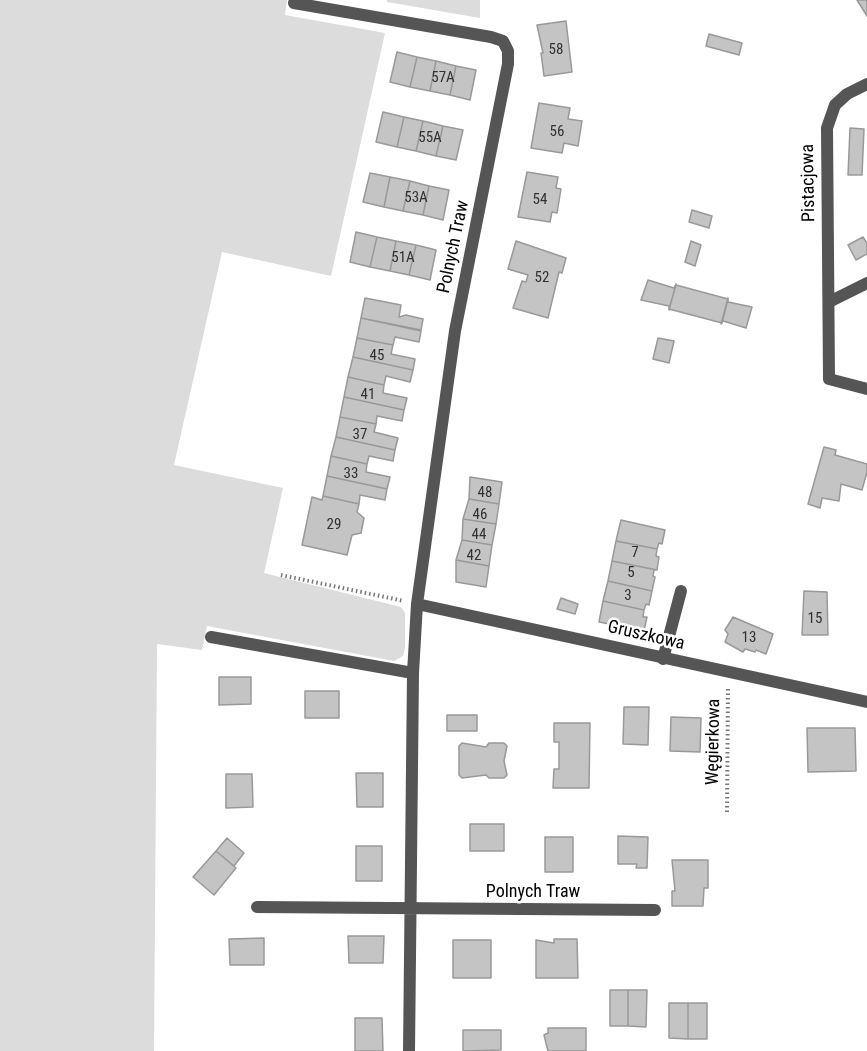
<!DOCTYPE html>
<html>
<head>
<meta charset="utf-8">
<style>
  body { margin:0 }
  canvas { display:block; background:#fff }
</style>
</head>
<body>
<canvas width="867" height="1051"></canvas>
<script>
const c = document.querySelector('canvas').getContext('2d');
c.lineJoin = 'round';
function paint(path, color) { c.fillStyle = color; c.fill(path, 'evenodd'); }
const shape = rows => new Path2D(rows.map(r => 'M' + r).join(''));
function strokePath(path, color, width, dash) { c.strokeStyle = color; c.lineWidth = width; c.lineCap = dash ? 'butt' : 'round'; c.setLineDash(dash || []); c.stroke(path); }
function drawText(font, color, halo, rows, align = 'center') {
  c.font = font + ' "Roboto Condensed",sans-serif'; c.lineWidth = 5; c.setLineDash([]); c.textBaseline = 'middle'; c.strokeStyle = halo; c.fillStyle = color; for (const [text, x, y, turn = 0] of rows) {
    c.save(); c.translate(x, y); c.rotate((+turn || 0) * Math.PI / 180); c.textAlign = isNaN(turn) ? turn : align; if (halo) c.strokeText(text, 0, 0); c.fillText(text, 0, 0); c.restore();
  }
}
paint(shape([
  [0,0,287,0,285,15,385,33,331,276,222,252,174,465,283,488,264,573,401,607,405,613,405,648,403,656,394,661,207,626,202,650,157,644,154,1051,0,1051],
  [387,0,480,0,480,18,387,2]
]), '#dcdcdc');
const building = shape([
  [857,0,867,0,867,16,857,0],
  [566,21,572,72,544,76,541,53,543,53,537,25,566,21],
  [709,34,742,43,739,55,706,46,709,34],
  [397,52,417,57,410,87,390,82,397,52],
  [417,57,436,61,430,91,410,87,417,57],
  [436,61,456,66,450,95,430,91,436,61],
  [456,66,476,70,470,100,450,95,456,66],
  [539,103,570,108,568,119,582,121,578,146,564,143,562,153,531,148,539,103],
  [383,112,404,117,397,147,376,142,383,112],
  [404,117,423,121,416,151,397,147,404,117],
  [423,121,443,126,436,156,416,151,423,121],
  [443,126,463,130,456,160,436,156,443,126],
  [850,128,864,129,862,175,848,175,850,128],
  [527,172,558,177,556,188,561,189,557,213,552,212,550,222,518,217,527,172],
  [370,173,390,177,384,207,363,202,370,173],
  [390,177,410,181,403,211,384,207,390,177],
  [410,181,429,186,423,215,403,211,410,181],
  [429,186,449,190,443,220,423,215,429,186],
  [692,210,712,216,709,228,689,222,692,210],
  [356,232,377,237,370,267,350,262,356,232],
  [377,237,396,241,390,271,370,267,377,237],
  [863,237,867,243,867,254,856,260,848,245,863,237],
  [396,241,416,245,409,275,390,271,396,241],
  [516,241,566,258,562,273,559,272,548,318,513,308,522,281,526,282,528,275,508,269,516,241],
  [691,241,701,245,695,266,685,262,691,241],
  [416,245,436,250,430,280,409,275,416,245],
  [648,280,674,288,676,284,669,310,669,306,641,300,648,280],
  [676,285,728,299,722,323,669,309,676,285],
  [365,298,401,305,399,317,406,315,423,319,421,330,361,318,365,298],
  [728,298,728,302,752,307,746,328,723,321,721,324,728,298],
  [361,318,421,331,419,342,395,337,393,345,357,338,361,318],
  [357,338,393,345,391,354,415,359,413,370,353,357,357,338],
  [658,338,674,341,669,363,653,359,658,338],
  [353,357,413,370,410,382,386,376,384,385,348,377,353,357],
  [348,377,384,385,383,393,407,398,404,410,344,397,348,377],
  [344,397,404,410,402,421,377,416,376,424,340,417,344,397],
  [340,417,376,424,374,432,398,438,395,450,336,437,340,417],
  [336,437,395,450,393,461,369,456,367,464,331,456,336,437],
  [824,447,836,450,835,455,867,464,867,472,862,490,841,484,839,501,822,498,820,508,808,504,824,447],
  [331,456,367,464,366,472,390,477,387,489,327,476,331,456],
  [327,476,387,489,385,500,360,495,359,504,323,496,327,476],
  [470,477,502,482,499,504,469,499,470,477],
  [323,496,359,504,357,512,364,518,361,533,352,535,347,555,302,545,312,497,322,500,323,496],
  [469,499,499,504,496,524,463,519,469,499],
  [463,519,496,524,492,545,462,540,463,519],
  [621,520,665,530,662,544,659,543,657,549,616,541,621,520],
  [462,540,492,545,489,566,456,560,462,540],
  [616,541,657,549,656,556,659,557,657,570,612,561,616,541],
  [456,560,489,566,486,587,456,582,456,560],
  [612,561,657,570,654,570,653,576,655,577,652,591,608,581,612,561],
  [608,581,652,591,649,605,646,604,644,610,603,601,608,581],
  [804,591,827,592,828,635,802,635,804,591],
  [561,598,578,604,575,614,557,609,561,598],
  [603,601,644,610,643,617,647,617,644,631,599,622,603,601],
  [733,617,773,634,766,654,756,650,755,652,745,649,743,652,725,642,728,634,725,630,733,617],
  [219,677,251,677,251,704,219,705,219,677],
  [305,691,339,691,339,718,305,718,305,691],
  [624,707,649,707,648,745,623,744,624,707],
  [447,715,477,715,477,731,447,731,447,715],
  [671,717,701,718,700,752,670,751,671,717],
  [554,723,590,723,589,788,553,788,554,769,559,769,559,742,554,742,554,723],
  [807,728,855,728,856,771,808,772,807,728],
  [462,743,486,747,489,743,504,743,507,746,504,761,507,775,504,778,489,778,486,775,462,778,459,775,459,746,462,743],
  [356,773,383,773,383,807,357,807,356,773],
  [226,774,252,774,253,807,226,808,226,774],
  [470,824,504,824,504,851,470,851,470,824],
  [618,836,648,837,647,868,636,868,637,864,618,864,618,836],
  [545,837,573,837,573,872,545,872,545,837],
  [227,838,244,853,234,866,216,851,227,838],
  [356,846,382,846,382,881,356,881,356,846],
  [216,851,236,868,214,895,193,877,216,851],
  [672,860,708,860,708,888,704,888,703,906,672,906,672,891,675,891,672,860],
  [348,936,384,936,383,963,349,963,348,936],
  [264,938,264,965,230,965,229,939,264,938],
  [554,939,577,939,578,978,536,978,536,940,554,943,554,939],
  [453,940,491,940,491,978,453,978,453,940],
  [610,990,628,990,628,1026,610,1026,610,990],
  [628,990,647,990,646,1027,628,1026,628,990],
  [669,1003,688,1003,688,1039,669,1038,669,1003],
  [688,1003,707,1003,707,1039,688,1039,688,1003],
  [355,1018,382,1018,383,1051,355,1051,355,1018],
  [548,1028,586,1028,586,1051,548,1051,544,1035,548,1033,548,1028],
  [463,1030,501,1030,501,1050,463,1051,463,1030]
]);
paint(building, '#c4c4c4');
strokePath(building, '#999', 1.5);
strokePath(shape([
  [281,575,404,601],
  [727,812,728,686]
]), '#777', 4, [1.5, 3]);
strokePath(shape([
  [663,659,681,591]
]), '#555', 12);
strokePath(shape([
  [294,3,491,37,503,41,508,51,508,64,455,331,417,604,413,673,409,1051],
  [867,84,847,94,835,105,827,128,829,379,867,389],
  [829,302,867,283],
  [417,604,867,702],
  [211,637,413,673],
  [257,907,655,910]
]), '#555', 12);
drawText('15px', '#313131', null, [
  ["58",556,50],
  ["57A",443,78],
  ["56",557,132],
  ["55A",430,138],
  ["53A",416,198],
  ["54",540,200],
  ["51A",403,258],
  ["52",542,278],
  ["45",377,356],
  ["41",368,395],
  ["37",360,435],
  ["33",351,474],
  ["48",485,493],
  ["46",480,515],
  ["29",334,525],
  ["44",479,535],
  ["7",635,553],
  ["42",474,556],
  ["5",631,573],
  ["3",628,596],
  ["15",815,619],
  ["13",749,638]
]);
drawText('18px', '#000', '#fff', [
  ["Pistacjowa",809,183,-91],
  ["Polnych Traw",454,247,-78],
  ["Gruszkowa",646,636,13],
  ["Węgierkowa",714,742,-89],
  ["Polnych Traw",533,892]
]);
</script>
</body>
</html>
